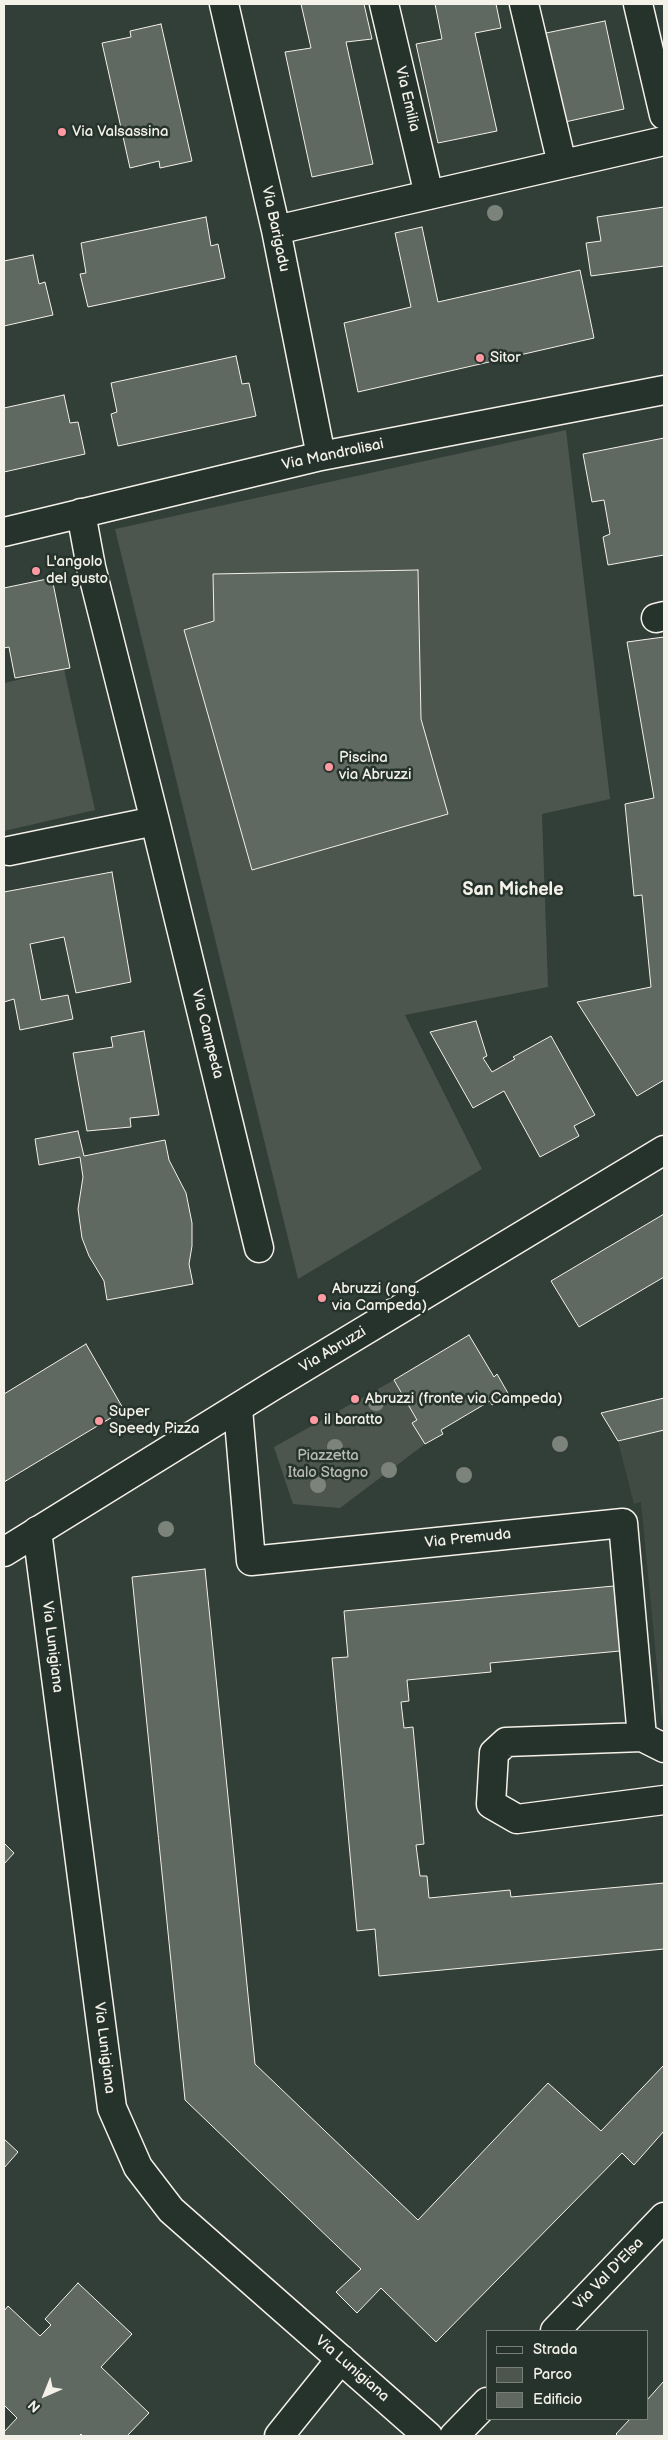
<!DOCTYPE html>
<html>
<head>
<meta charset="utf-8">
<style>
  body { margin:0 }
  #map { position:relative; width:668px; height:2440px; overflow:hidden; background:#323e38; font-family:"Balsamiq Sans",sans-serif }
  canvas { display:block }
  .frame { position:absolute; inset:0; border:5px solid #f4f1e8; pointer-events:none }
  .legend { position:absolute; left:486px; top:2330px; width:162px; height:90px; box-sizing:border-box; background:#26332d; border:1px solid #787f78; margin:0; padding:6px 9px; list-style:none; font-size:15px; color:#f4f1e8 }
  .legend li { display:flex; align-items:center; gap:10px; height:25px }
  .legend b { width:25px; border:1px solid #787f78 }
  .north { position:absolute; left:20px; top:2370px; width:50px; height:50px; -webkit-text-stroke:4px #26332d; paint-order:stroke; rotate:224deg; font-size:14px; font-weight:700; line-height:20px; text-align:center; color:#f4f1e8 }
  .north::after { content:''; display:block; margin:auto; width:18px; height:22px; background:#f4f1e8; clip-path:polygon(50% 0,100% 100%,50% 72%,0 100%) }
</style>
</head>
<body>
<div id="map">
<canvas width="668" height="2440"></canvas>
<div class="frame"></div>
<ul class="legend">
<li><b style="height:6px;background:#26332d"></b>Strada</li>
<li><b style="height:14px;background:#4c564f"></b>Parco</li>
<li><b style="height:14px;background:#5f6861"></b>Edificio</li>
</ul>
<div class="north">N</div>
</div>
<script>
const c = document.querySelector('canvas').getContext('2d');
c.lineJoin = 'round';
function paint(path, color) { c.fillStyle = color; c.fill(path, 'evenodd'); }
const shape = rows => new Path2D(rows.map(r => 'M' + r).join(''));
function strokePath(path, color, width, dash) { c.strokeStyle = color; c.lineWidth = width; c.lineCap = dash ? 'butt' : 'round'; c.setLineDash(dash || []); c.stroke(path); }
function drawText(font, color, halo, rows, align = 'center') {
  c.font = font + ' "Balsamiq Sans",sans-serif'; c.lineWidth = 5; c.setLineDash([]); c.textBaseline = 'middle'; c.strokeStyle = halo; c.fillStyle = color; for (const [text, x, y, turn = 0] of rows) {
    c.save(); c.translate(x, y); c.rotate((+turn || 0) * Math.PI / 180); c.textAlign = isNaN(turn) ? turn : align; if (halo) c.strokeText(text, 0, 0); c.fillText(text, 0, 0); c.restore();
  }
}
paint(shape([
  [664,1430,664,1720,662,1719,641,1502,634,1504,618,1441]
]), '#404b44');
paint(shape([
  [566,430,610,799,542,814,548,987,405,1015,482,1169,298,1279,115,529],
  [418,571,421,719,448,814,252,870,184,630,214,621,213,574],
  [64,669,95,810,4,831,4,683],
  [394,1380,417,1420,413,1423,425,1444,340,1508,293,1504,274,1447]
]), '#4c564f');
const building = shape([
  [301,4,364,4,372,39,346,42,373,164,312,177,285,52,311,48,301,4],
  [435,4,496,4,501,28,475,33,497,131,438,143,416,44,442,39,435,4],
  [605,21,624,109,565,122,546,33,605,21],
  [161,24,192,161,160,168,159,161,130,168,102,43,131,37,130,31,161,24],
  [664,207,664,266,591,276,586,243,601,241,597,217,664,207],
  [206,217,211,246,218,244,225,278,88,307,80,274,86,273,81,243,206,217],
  [422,227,438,302,580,270,594,338,358,392,344,323,411,307,395,233,422,227],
  [33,255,39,284,45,282,53,315,4,326,4,261,33,255],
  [236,356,242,384,249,383,256,416,118,446,111,414,117,412,111,383,236,356],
  [64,395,70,423,78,422,85,454,4,472,4,408,64,395],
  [664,438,664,555,608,565,603,537,610,534,604,500,592,502,583,454,664,438],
  [418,570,421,719,448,814,252,870,184,630,214,621,213,574,418,570],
  [52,578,70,668,15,678,9,647,4,648,4,588,52,578],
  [664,637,664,1080,637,1096,577,1002,651,987,642,895,634,896,625,804,654,798,627,642,664,637],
  [112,872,131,982,76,993,64,937,30,944,41,1000,68,995,73,1019,20,1030,14,999,4,1002,4,892,112,872],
  [476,1021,487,1056,483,1058,492,1072,515,1059,513,1057,551,1036,595,1115,574,1126,579,1136,540,1157,504,1091,473,1108,430,1032,476,1021],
  [144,1031,159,1115,130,1118,131,1127,87,1131,73,1053,113,1047,111,1037,144,1031],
  [78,1131,84,1156,165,1140,169,1160,186,1193,192,1223,192,1246,189,1264,193,1284,107,1300,104,1281,89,1256,82,1238,78,1209,83,1177,80,1157,39,1165,35,1139,78,1131],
  [664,1214,664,1277,579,1327,551,1281,664,1214],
  [469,1335,494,1377,497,1374,509,1395,492,1405,490,1401,441,1430,443,1434,425,1444,412,1423,417,1420,394,1380,469,1335],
  [86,1344,124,1410,4,1482,4,1394,86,1344],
  [664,1398,664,1430,618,1441,601,1413,664,1398],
  [205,1569,255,2064,418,2220,548,2083,601,2131,664,2065,664,2131,634,2165,622,2153,436,2342,381,2288,357,2313,336,2292,361,2269,185,2100,132,1577,205,1569],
  [614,1586,620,1651,490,1663,491,1672,407,1680,409,1701,401,1702,404,1728,413,1727,424,1844,416,1845,420,1876,427,1876,429,1898,510,1890,511,1897,664,1883,664,1949,379,1976,375,1929,357,1931,332,1658,348,1657,344,1611,614,1586],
  [4,1843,14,1853,4,1864,4,1843],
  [4,2139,18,2152,4,2168,4,2139],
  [78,2283,132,2334,101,2367,149,2413,127,2436,83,2436,81,2434,79,2436,4,2436,4,2432,17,2418,4,2405,4,2311,8,2306,40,2336,51,2325,45,2319,78,2283],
  [664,2381,664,2436,618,2436,616,2434,630,2419,647,2419,647,2400,664,2381]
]);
paint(building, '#5f6861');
strokePath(building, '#f4f1e8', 1);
const street = shape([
  [224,4,276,230,321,456],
  [384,4,429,195],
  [524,4,562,164],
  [638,4,664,115],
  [276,230,664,141],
  [81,513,91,567,155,821,259,1248],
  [4,532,321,456,664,390],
  [656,618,664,616],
  [9,851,155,821],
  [238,1409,251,1561,623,1523,642,1737],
  [37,1531,112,2108,138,2167,171,2210,428,2436],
  [664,1748,642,1737,506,1742,494,1753,491,1804,517,1819,664,1800],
  [555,2331,664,2217],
  [279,2436,341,2359],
  [454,2436,487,2402]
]);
const secondary = shape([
  [4,1552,271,1387,664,1150]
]);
strokePath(street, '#f4f1e8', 31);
strokePath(secondary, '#f4f1e8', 31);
strokePath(street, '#26332d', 28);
strokePath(secondary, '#26332d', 28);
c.fillStyle = '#7c837b';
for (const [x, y] of [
  [495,213],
  [376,1403],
  [560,1444],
  [335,1447],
  [389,1470],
  [464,1475],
  [318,1485],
  [166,1529]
]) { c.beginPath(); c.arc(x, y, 8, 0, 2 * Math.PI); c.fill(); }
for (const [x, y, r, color] of [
  [62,132,5,"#ff9aa2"],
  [480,358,5,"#ff9aa2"],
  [36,571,5,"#ff9aa2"],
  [329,767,5,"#ff9aa2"],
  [322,1298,5,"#ff9aa2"],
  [355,1399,5,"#ff9aa2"],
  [314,1420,5,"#ff9aa2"],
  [99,1421,5,"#ff9aa2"]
]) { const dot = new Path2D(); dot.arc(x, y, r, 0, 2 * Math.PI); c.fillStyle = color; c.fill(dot); strokePath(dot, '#26332d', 2); }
drawText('15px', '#f4f1e8', '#26332d', [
  ["Via Emilia",407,99,77],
  ["Via Barigadu",275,229,78],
  ["Via Mandrolisai",333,455,-12],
  ["Via Campeda",207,1034,76],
  ["Via Abruzzi",333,1350,-31],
  ["Via Premuda",468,1539,-6],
  ["Via Lunigiana",52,1647,83],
  ["Via Lunigiana",104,2048,83],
  ["Via Val D'Elsa",609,2274,-46],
  ["Via Lunigiana",352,2369,41]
]);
drawText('15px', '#f4f1e8', '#26332d', [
  ["Via Valsassina",72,132],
  ["Sitor",490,358],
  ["L'angolo",46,562],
  ["del gusto",46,579],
  ["Piscina",339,758],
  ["via Abruzzi",339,775],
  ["Abruzzi (ang.",332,1289],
  ["via Campeda)",332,1306],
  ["Abruzzi (fronte via Campeda)",365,1399],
  ["Super",109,1412],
  ["Speedy Pizza",109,1429],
  ["il baratto",324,1420]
], 'left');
drawText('15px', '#b9bbb2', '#26332d', [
  ["Piazzetta",328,1456],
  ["Italo Stagno",328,1473]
]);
drawText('bold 18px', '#f4f1e8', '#26332d', [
  ["San Michele",513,890]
]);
</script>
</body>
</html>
